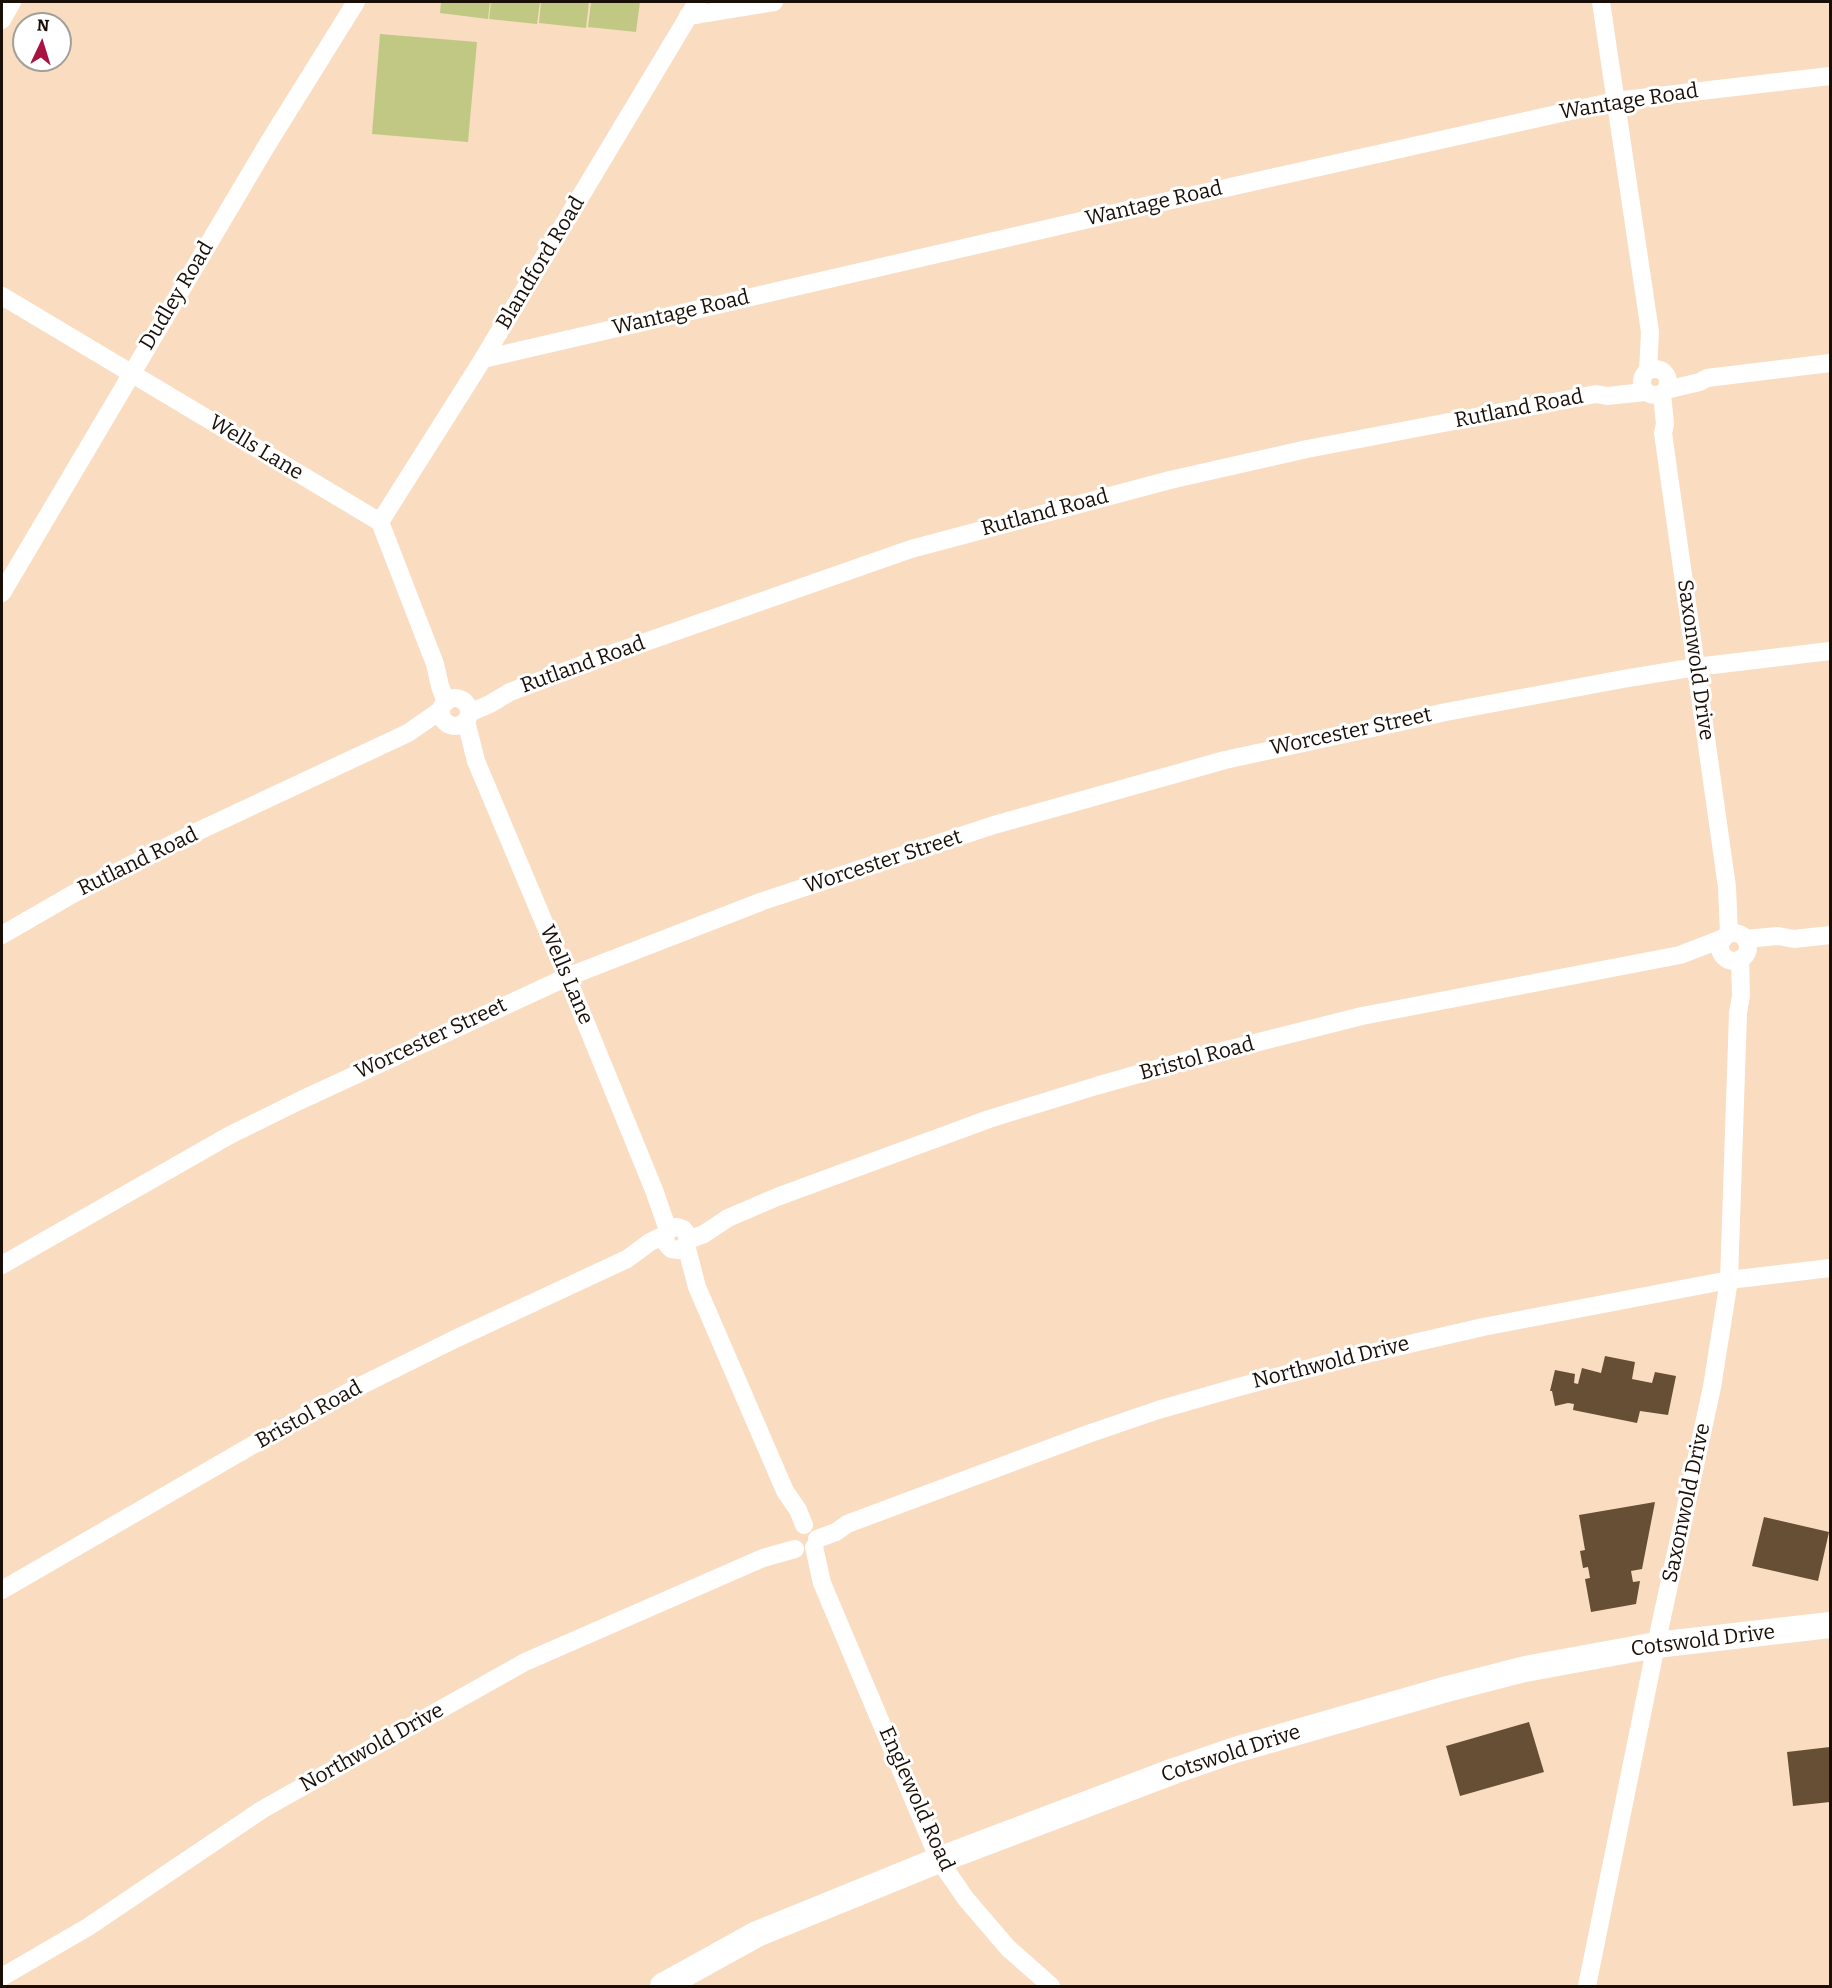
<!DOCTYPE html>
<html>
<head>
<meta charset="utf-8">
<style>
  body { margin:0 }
  #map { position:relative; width:1832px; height:1988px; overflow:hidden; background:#fadcc0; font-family:Bitter,serif }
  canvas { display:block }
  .frame { position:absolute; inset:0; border:3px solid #190f06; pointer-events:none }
  .north { position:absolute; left:12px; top:12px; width:60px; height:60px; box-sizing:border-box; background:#fff; border:2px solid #a39f9b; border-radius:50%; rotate:4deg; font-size:16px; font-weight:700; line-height:24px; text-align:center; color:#190f06 }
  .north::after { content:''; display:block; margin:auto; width:21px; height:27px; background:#a91342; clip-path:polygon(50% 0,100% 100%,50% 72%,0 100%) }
</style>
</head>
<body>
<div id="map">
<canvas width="1832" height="1988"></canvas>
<div class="frame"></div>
<div class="north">N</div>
</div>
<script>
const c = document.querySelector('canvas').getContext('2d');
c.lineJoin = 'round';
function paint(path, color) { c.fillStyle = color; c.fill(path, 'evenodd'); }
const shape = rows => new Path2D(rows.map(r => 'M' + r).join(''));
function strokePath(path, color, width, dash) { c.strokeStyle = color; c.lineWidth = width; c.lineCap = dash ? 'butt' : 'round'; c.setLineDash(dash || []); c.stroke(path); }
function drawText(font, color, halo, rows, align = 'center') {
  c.font = font + ' Bitter,serif'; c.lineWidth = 6; c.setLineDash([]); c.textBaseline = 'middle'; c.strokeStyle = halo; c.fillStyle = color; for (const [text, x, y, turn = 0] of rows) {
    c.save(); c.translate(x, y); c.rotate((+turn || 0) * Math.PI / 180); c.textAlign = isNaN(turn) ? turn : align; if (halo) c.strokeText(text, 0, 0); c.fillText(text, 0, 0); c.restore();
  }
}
paint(shape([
  [441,2,490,2,488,19,440,13],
  [491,2,540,2,537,24,489,19],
  [541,2,589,2,586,28,539,23],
  [591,2,640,2,636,32,588,27],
  [380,34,477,42,468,142,372,134]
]), '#c0c884');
paint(shape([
  [1605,1356,1635,1362,1632,1379,1652,1383,1655,1372,1676,1376,1668,1415,1640,1411,1637,1423,1573,1410,1574,1404,1568,1403,1555,1406,1552,1391,1550,1391,1555,1370,1575,1374,1574,1383,1578,1384,1582,1368,1601,1373],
  [1655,1502,1642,1569,1631,1571,1633,1582,1640,1581,1636,1604,1591,1612,1585,1579,1590,1578,1588,1567,1583,1568,1580,1551,1585,1550,1579,1515],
  [1764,1517,1829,1532,1818,1581,1752,1566],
  [1529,1722,1544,1772,1460,1796,1446,1746],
  [1830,1747,1830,1802,1793,1806,1787,1752]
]), '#664f35');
strokePath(shape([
  [1601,2,1650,332,1648,371],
  [688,16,774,2],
  [2,20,12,2],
  [2,296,380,522,435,664,440,686,446,702],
  [483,359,1154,204,1615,101,1830,76],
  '1642 382a13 13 0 1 1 26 0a13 13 0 1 1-26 0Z',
  [1666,390,1700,382,1707,378,1830,363],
  [1662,394,1665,424,1663,433,1727,887,1729,934],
  [380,522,483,359,697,2],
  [2,593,267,145,356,2],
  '441 712a14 14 0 1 1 28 0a14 14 0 1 1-28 0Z',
  [469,713,490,704,510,692,614,653,911,549,1170,480,1307,449,1596,394,1607,396,1645,392],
  [466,721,476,761,567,977,654,1190,668,1230],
  '1720 947a14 14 0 1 1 28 0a14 14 0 1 1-28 0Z',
  [2,935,73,894,190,835,408,733,441,710],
  [1745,939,1778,936,1794,939,1830,935],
  [688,1240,704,1234,728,1218,777,1197,989,1119,1096,1086,1195,1058,1362,1016,1680,955,1724,938],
  [686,1245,679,1250,671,1249,665,1242,666,1233,671,1228,677,1227,683,1229,688,1235,686,1245,697,1287,785,1491,798,1510,804,1525],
  [2,1265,230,1135,299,1101,567,977,763,901,994,825,1225,760,1446,712,1623,679,1696,667,1830,651],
  [817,1539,836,1532,847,1524,1088,1434,1158,1410,1235,1388,1340,1360,1483,1327,1729,1280,1830,1268],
  [814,1547,822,1583,939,1860,966,1899,1008,1948,1051,1986],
  [2,1590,251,1446,352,1390,455,1339,627,1259,650,1242,665,1235],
  [2,1977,88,1927,263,1809,525,1662,763,1558,795,1549],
  [1587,1986,1656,1645,1712,1387,1729,1280,1738,1013,1741,996,1740,959]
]), '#fff', 18);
strokePath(shape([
  [663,1986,757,1934,939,1860,1174,1771,1235,1750,1447,1689,1525,1669,1656,1645,1830,1625]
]), '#fff', 26);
drawText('21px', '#190f06', '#fff', [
  ["Wantage Road",1629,102,-9],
  ["Wantage Road",1154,204,-13],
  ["Blandford Road",541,263,-59],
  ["Dudley Road",177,296,-59],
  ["Wantage Road",681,313,-13],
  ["Rutland Road",1519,409,-11],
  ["Wells Lane",256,448,31],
  ["Rutland Road",1045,513,-15],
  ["Saxonwold Drive",1695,660,82],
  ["Rutland Road",583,665,-20],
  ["Worcester Street",1351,732,-12],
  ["Rutland Road",138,862,-26],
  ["Worcester Street",883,862,-18],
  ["Wells Lane",566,975,67],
  ["Worcester Street",431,1039,-25],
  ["Bristol Road",1197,1059,-15],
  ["Northwold Drive",1331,1363,-14],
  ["Bristol Road",309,1415,-29],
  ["Saxonwold Drive",1687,1503,-78],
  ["Cotswold Drive",1703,1641,-7],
  ["Northwold Drive",372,1748,-29],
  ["Cotswold Drive",1231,1754,-18],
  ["Englewold Road",916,1799,66]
]);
</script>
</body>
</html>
